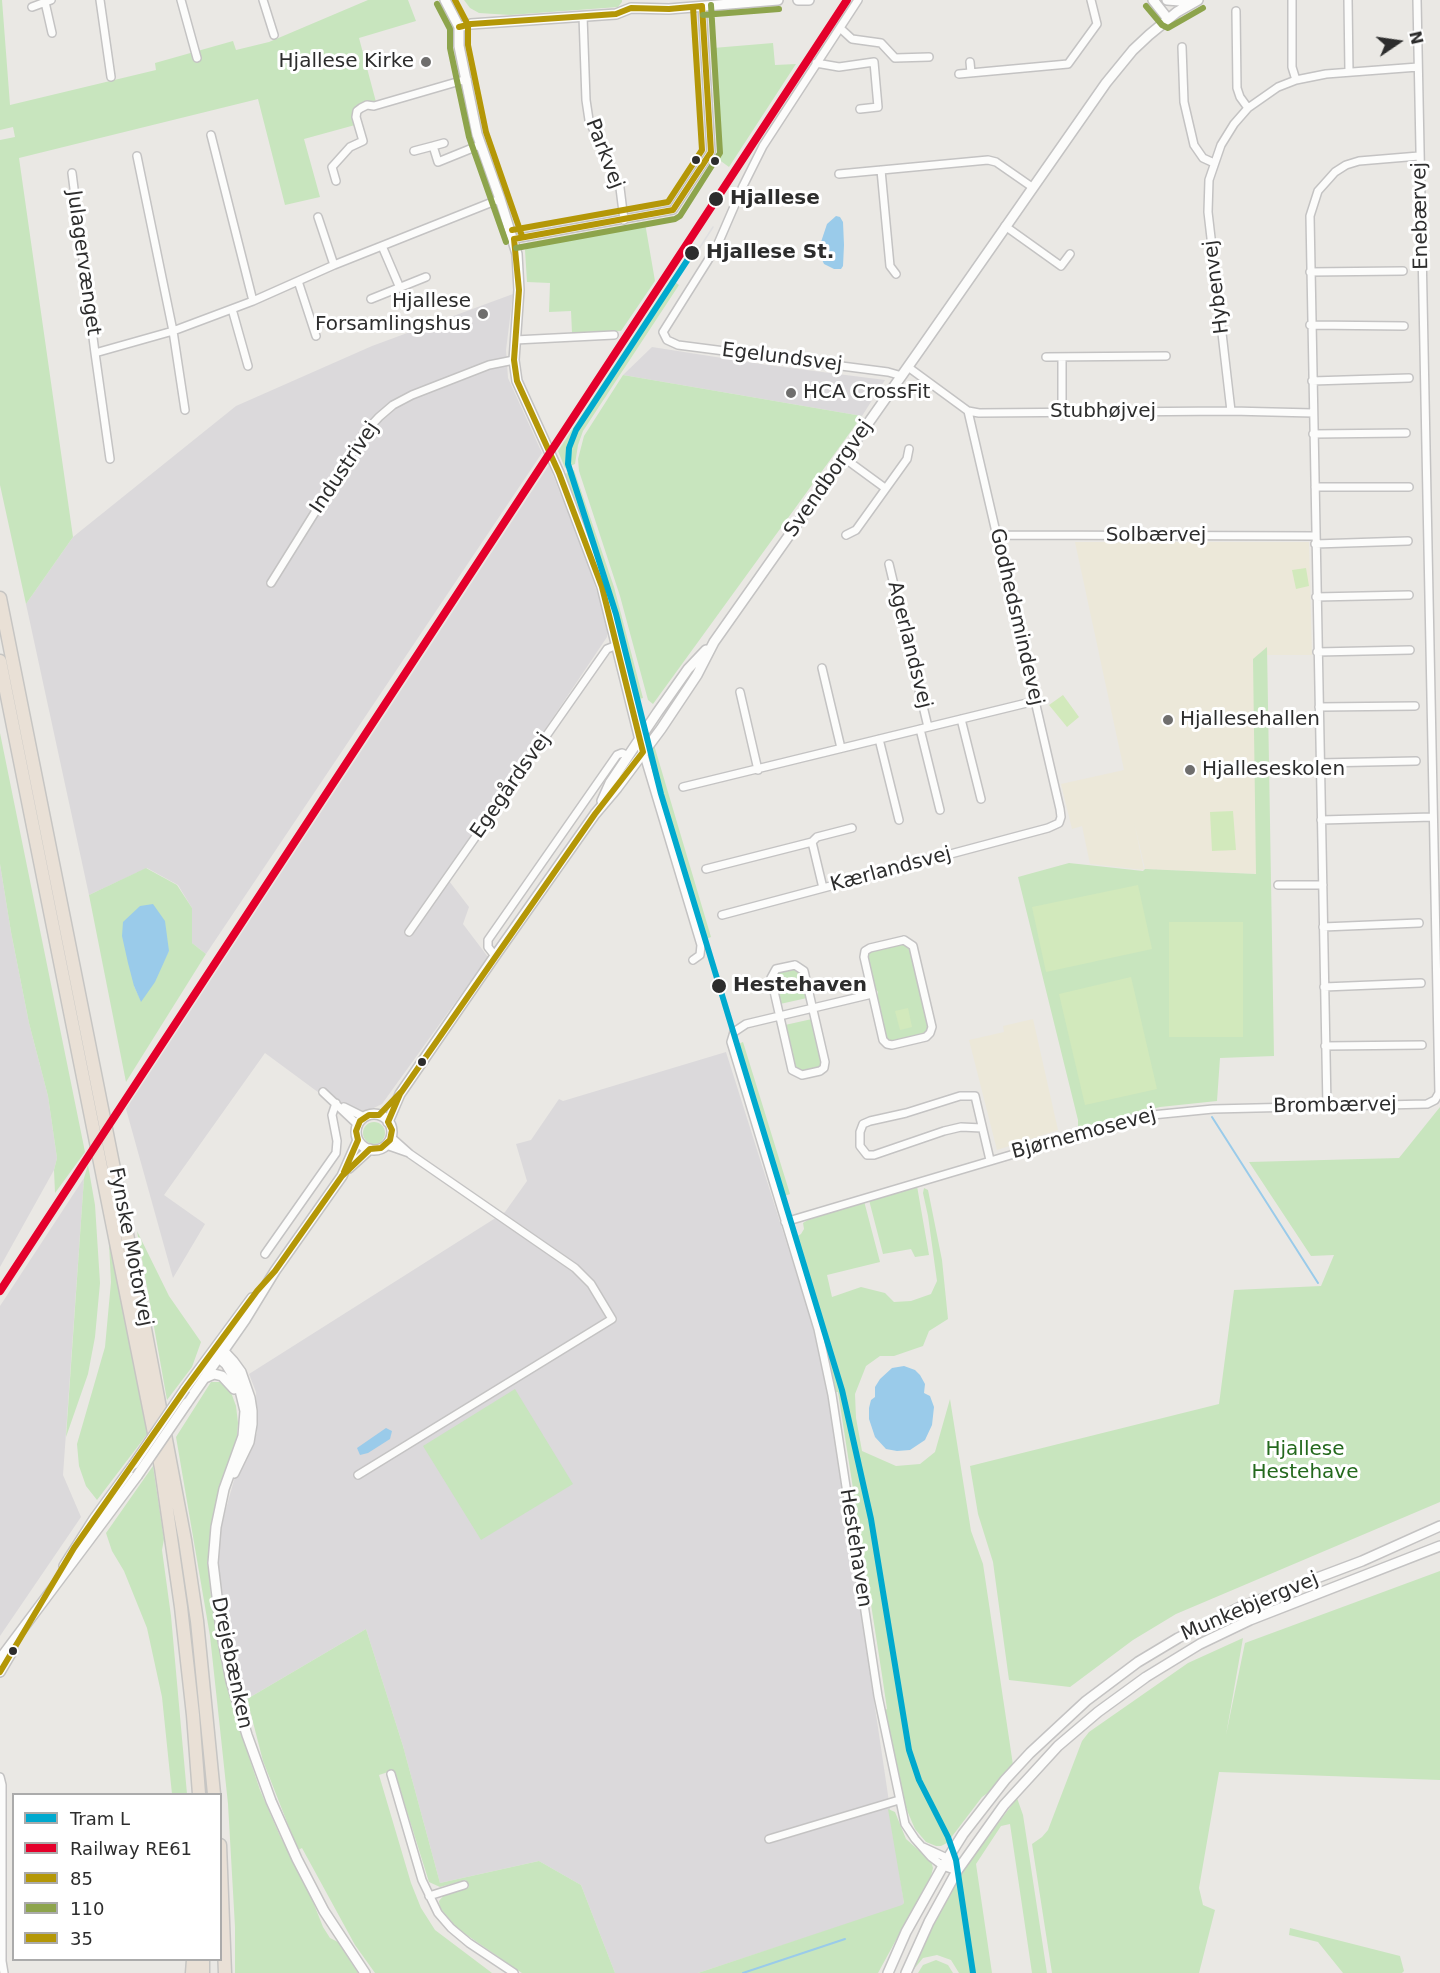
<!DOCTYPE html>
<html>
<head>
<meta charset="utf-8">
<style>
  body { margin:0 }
  #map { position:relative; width:1440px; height:1973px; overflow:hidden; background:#eae8e4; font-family:"DejaVu Sans",sans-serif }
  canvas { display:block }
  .legend { position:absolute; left:12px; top:1793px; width:210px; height:168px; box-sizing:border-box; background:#fff; border:2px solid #ababab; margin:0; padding:8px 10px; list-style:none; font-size:18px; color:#2d2d2d }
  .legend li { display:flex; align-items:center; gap:12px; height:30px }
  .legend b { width:30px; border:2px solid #ababab }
  .north { position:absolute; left:1368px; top:12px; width:60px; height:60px; -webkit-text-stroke:4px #fff; paint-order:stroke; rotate:77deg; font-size:16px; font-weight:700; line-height:24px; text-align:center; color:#2d2d2d }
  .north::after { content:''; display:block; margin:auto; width:21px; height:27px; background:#2d2d2d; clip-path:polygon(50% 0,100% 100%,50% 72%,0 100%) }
</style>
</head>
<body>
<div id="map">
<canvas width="1440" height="1973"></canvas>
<ul class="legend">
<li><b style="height:8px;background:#00a9ce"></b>Tram L</li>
<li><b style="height:8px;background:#e4002b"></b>Railway RE61</li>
<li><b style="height:8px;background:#b49707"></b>85</li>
<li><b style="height:8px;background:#8da44c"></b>110</li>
<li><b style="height:8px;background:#b49707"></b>35</li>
</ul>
<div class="north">N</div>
</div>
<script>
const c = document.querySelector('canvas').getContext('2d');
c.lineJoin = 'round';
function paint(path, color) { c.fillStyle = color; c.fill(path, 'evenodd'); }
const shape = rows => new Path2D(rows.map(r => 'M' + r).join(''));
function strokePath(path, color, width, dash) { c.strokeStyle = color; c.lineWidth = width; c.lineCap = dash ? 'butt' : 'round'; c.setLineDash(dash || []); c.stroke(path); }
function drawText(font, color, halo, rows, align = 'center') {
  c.font = font + ' "DejaVu Sans",sans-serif'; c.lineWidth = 6; c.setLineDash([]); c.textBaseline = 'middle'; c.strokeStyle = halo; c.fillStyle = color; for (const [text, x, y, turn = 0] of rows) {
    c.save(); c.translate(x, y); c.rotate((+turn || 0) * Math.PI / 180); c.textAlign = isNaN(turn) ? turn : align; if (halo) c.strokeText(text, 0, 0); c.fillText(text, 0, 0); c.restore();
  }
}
paint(shape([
  [513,294,506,350,508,378,542,453,206,954,192,943,192,908,178,885,147,868,89,895,26,604,73,537,236,406,372,346],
  [652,347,767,365,885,380,862,416,623,375],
  [549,465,584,553,608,625,607,637,446,877,469,907,463,924,488,957,382,1104,353,1118,265,1053,164,1195,205,1224,173,1278,126,1109],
  [0,864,11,932,29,1023,48,1096,57,1158,54,1170,0,1267],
  [726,1052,811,1320,829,1397,904,1903,902,1906,698,1973,615,1973,581,1885,539,1861,440,1883,403,1746,366,1629,247,1699,223,1618,218,1582,218,1537,236,1473,257,1433,256,1392,249,1374,505,1212,527,1181,516,1144,531,1140,559,1099,563,1101],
  [84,1178,63,1475,81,1517,0,1636,0,1306]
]), '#dbd9db');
paint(shape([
  [1075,542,1309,542,1312,655,1267,655,1267,648,1254,660,1257,874,1145,869,1134,822,1144,870,1090,864,1082,826,1072,829,1061,784,1124,770],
  [1033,1019,1058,1130,997,1150,969,1040,1004,1032,1003,1026]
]), '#ece8d9');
paint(shape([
  [0,0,2,0,10,105,156,70,155,63,233,41,236,50,269,42,368,0,408,0,416,21,359,38,376,102,357,107,353,114,355,125,304,139,320,197,285,205,258,99,19,158,73,537,26,604,0,485,0,140,15,137,13,127,0,130],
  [464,0,622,0,622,2,618,7,510,15,479,13,470,8],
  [773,43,775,65,796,64,729,167,718,159,713,48],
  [645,223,655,281,621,331,572,333,571,311,549,312,550,283,527,282,525,250,529,244],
  [671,279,679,285,583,431,578,445,575,464,565,468,558,451],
  [623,375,862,416,653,704,648,700,620,596,579,471,578,459,584,436],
  [574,470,614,587,643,698,635,700,606,591,566,477,565,474],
  [1267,647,1274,1056,1220,1058,1217,1101,1160,1107,1078,1128,1078,1120,1018,877,1069,863,1143,871,1145,869,1256,874,1253,659],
  [0,733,85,1152,55,1193,54,1170,57,1158,48,1096,29,1023,11,932,0,864],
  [654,745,711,937,704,940,650,765,649,758],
  [146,868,177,885,192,908,192,943,206,954,126,1082,89,895],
  [140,906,169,951,141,1001,134,986],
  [903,944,910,947,929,1028,925,1034,892,1041,886,1038,877,999,878,992,874,987,868,957,869,953,872,951],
  [796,969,801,973,807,998,780,1004,774,979,777,973],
  [812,1019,822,1063,818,1068,801,1072,795,1068,785,1025],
  [743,1042,790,1194,782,1197,735,1045],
  [1440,1107,1440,1502,1176,1614,1133,1640,1070,1687,1009,1680,993,1562,978,1514,970,1466,1219,1404,1234,1290,1321,1286,1334,1255,1311,1256,1249,1162,1399,1158],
  '363 1133a11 11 0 1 1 22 0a11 11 0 1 1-22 0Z',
  [88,1165,95,1205,100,1283,95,1337,88,1374,66,1437,84,1178],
  [917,1186,929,1255,915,1257,911,1249,883,1254,869,1200],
  [924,1188,928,1190,942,1260,948,1319,929,1331,923,1346,894,1356,880,1356,866,1366,855,1394,856,1418,862,1451,896,1466,920,1464,935,1452,950,1399,971,1531,983,1564,1013,1765,992,1790,982,1797,947,1843,941,1846,936,1846,926,1842,915,1829,906,1808,901,1788,885,1710,887,1709,882,1675,838,1392,836,1392,825,1340,794,1238,801,1234,804,1229,803,1223,811,1218,864,1201,880,1262,827,1275,832,1297,861,1287,885,1293,894,1302,911,1301,931,1294,937,1281,928,1216,923,1193],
  [137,1231,169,1296,201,1342,192,1367,167,1400],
  [109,1243,148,1433,97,1500,86,1486,79,1466,77,1444,105,1347,111,1282],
  [211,1382,220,1382,225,1385,232,1395,236,1406,238,1423,236,1445,214,1510,208,1562,211,1598,217,1634,235,1715,260,1790,280,1836,310,1894,323,1927,330,1938,338,1942,358,1973,235,1973,235,1927,228,1804,221,1738,210,1636,176,1437],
  [515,1389,573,1484,481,1540,423,1446],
  [153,1466,164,1539,162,1550,171,1616,187,1794,172,1794,162,1697,147,1628,124,1571,112,1551,106,1533],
  [1440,1571,1440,1780,1219,1772,1199,1888,1203,1905,1215,1910,1199,1973,1052,1973,1032,1844,1042,1837,1048,1830,1082,1741,1089,1732,1188,1663,1243,1638,1226,1735,1245,1643],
  [366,1629,403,1746,440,1883,539,1861,581,1885,615,1973,522,1973,458,1929,440,1908,439,1901,445,1894,469,1887,466,1880,440,1887,429,1882,394,1770,379,1775,411,1883,421,1908,435,1930,492,1973,375,1973,355,1945,302,1848,298,1850,263,1761,247,1699],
  [1017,1798,1023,1815,1047,1973,1032,1973,1010,1824,1001,1826,976,1864,992,1973,959,1973,951,1960,937,1955,923,1958,914,1969,913,1967,944,1902,964,1869],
  [888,1809,895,1812,906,1839,931,1861,933,1868,931,1876,878,1973,698,1973,902,1905,904,1903],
  [1290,1928,1400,1956,1404,1971,1402,1973,1343,1973,1318,1942,1289,1935],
  [936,1960,948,1965,953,1973,918,1973,923,1965]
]), '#c8e5be');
paint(shape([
  [1306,568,1309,586,1296,589,1292,570],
  [1063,695,1079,717,1067,727,1049,705],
  [1233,811,1236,850,1212,851,1210,812],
  [1138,885,1152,949,1046,972,1032,907],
  [1169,922,1243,922,1243,1037,1169,1037],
  [1131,977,1157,1089,1085,1105,1059,994],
  [908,1008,912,1027,900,1030,895,1011]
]), '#d2e9bc');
paint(shape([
  [836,216,840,217,843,222,844,245,843,266,841,269,834,269,824,264,820,255,820,245,827,224],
  [153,904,165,921,169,951,155,982,141,1002,134,986,128,963,122,936,123,922,140,906],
  [904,1366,915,1370,920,1375,925,1384,924,1393,930,1396,934,1407,932,1425,925,1440,910,1450,897,1451,886,1449,875,1437,869,1419,869,1408,871,1400,875,1397,875,1387,880,1379,892,1368],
  [386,1428,392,1431,390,1439,368,1453,360,1455,357,1448]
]), '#9acbea');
strokePath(shape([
  [1212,1117,1318,1283],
  [743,1973,845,1939]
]), '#9acbea', 2);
const street = shape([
  [100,0,111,77],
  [181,0,197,58],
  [263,0,274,35],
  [858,0,763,146,743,186,717,246,663,332,667,340,678,345,888,372,902,376],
  [1292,0,1292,67,1296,80],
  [1348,0,1349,72],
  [45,2,52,33],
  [32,7,51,0],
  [1236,11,1237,88,1240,97,1248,108],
  [583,16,586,100,589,120,620,188,624,220],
  [840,28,852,39,881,43,895,58,929,57],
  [1182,47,1184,102,1194,145,1203,158,1214,163],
  [970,62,971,73],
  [816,63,839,67,874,62,878,107,860,109],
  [959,74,1068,64,1097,24,1091,0],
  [211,135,253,301],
  [433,146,444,143],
  [414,151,433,146,438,162,480,145],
  [137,156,173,331,185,410],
  [881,170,890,266,896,274],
  [72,173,95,353],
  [839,174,988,160,996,162,1032,187],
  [336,181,332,167,350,147,363,141,356,117,357,111,361,108,367,105,374,106,467,79],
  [318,217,334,265],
  [1005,226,1061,266,1070,254],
  [514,239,673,210,711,152,702,6],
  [382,246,400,288],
  [1310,272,1403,271],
  [298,281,316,336],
  [371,299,426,277],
  [232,309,248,366],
  [1310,325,1404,326],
  [515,340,614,335],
  [1046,357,1166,356],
  [1062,357,1062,412],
  [908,367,968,411,979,413,1231,411,1313,413],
  [1312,381,1409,378],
  [1231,411,1208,212,1209,180,1221,145,1234,124,1248,108,1278,87,1296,80,1326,74,1418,67],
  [1313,434,1406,433],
  [844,458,885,488],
  [110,459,95,353,173,331,253,301,334,265,500,199],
  [1315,487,1409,487],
  [846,535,856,530,907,459,909,449],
  [997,535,1315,536],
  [1315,544,1408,541],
  [889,564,928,727],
  [271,583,365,432,379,417,393,405,412,395,489,365,514,360],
  [1316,597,1409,595],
  [1317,652,1410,650],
  [822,668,841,748],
  [740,692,758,770],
  [1319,707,1415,706],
  [961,719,981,799],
  [920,729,940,810],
  [879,739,899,820],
  [643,752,701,945,700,955,693,960],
  [1320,763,1416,761],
  [683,787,1035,701],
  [1321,820,1433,817],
  [812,842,817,837,852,828],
  [706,869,812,842,823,888],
  [1278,885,1323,885],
  [722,915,1048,828,1059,823,1061,817,1060,809,968,411],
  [1323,927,1419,923],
  [409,932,607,649,617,645],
  [904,940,913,946,932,1027,930,1033,926,1037,892,1045,887,1044,883,1040,864,957,865,951,870,948,904,940],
  [495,956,488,947,488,940,617,755,622,753,628,756],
  [795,965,804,971,825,1062,824,1068,820,1071,802,1075,792,1070,771,978,776,969,795,965],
  [1324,987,1421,983],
  [872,994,746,1024,734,1032,731,1042,818,1329,832,1395,878,1696,905,1824,915,1839,931,1857,943,1866,957,1871],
  [1325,1046,1422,1045],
  [323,1092,358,1125],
  [1327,1106,1310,216,1318,191,1335,172,1346,165,1359,161,1419,156],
  [344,1107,364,1117],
  [982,1128,961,1127,944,1131,874,1155,867,1155,860,1146,860,1132,863,1124,870,1121,906,1113,960,1096,975,1096,990,1160],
  [386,1145,409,1153],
  [785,1222,1142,1116,1213,1109,1427,1104,1435,1100,1439,1093,1417,0],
  [265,1254,336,1153,337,1141,332,1115,336,1103],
  [358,1475,612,1319,591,1284,575,1268,410,1154,391,1137],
  [391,1774,422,1880,438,1913,451,1928,469,1943,514,1973],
  [0,1777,2,1785,2,1961,4,1973],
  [769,1839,899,1800],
  [923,1847,947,1858,957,1871],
  [429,1896,464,1885]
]);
const secondary = shape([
  [445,0,459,27,459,46,477,134,500,199,517,254,519,290,514,360,517,381,559,473,602,587,643,752],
  [798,0,809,0],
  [1153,0,1168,19],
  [1167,0,1193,2],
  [459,27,471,24,616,14,631,8,669,9,778,0],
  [602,801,610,783,657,713,688,669,706,650],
  '356 1132a18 18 0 1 1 36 0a18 18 0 1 1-36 0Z',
  [388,1122,400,1094,495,956,595,814,617,788,661,729,697,675,714,642,919,351,1106,83,1133,50,1149,35,1177,12,1198,0],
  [349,1168,370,1149],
  [217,1346,219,1358,226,1364,239,1386,245,1411,243,1436,224,1489,216,1527,213,1563,221,1630,231,1681,247,1735,271,1801,297,1859,324,1911,365,1973],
  [220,1347,233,1361,241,1372,250,1398,252,1411,252,1424,249,1442,234,1473],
  [205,1378,214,1374,222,1376,234,1389],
  [185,1389,252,1298],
  [187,1403,245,1320,275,1271,342,1176,358,1140],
  [64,1566,94,1519,134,1464],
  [0,1659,137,1476],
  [0,1672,13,1650],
  [888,1973,906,1932,943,1866,963,1834,1005,1780,1030,1753,1086,1701,1138,1662,1178,1638,1240,1607,1362,1561,1440,1526],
  [906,1973,929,1922,957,1871,1004,1805,1058,1746,1098,1712,1146,1677,1200,1644,1250,1620,1440,1546]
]);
const highway = shape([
  [0,598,128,1239,185,1540,197,1621,214,1794],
  [0,661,161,1468,181,1607,193,1715,199,1794],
  [220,1845,225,1973],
  [203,1960,203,1973],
  [192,1973,193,1960]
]);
strokePath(street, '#c4c3c3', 10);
strokePath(secondary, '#c4c3c3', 12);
strokePath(highway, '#c6c5c3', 15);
strokePath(street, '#fcfcfb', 7);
strokePath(secondary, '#fcfcfb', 9);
strokePath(highway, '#e9e0d6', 12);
strokePath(shape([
  [695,255,713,227]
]), '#dfdfe0', 1.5);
const secondaryBridge = shape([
  [134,1464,185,1389],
  [137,1476,187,1403]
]);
strokePath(secondaryBridge, '#c4c3c3', 12, []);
strokePath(secondaryBridge, '#fcfcfb', 9);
strokePath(shape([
  [459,27,471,24,616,14,631,8,669,9,702,6],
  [514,239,673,210,711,152,702,6],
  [344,1172,358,1140,356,1131,360,1121,369,1115,379,1115,401,1092],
  [0,1672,74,1548,185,1389,257,1291,275,1271,342,1176,370,1149,381,1148,390,1140,392,1130,388,1122,400,1094,595,814,643,752,602,587,559,473,517,381,514,360,519,290,514,239]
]), '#b49707', 6);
strokePath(shape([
  [437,4,450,29,450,48,469,137,506,242],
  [1146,6,1162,25,1168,28,1203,8],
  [703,15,779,9],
  [516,248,675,219,680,216,720,153,711,5]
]), '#8da44c', 6);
strokePath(shape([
  [455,0,468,25,468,45,486,132,522,236],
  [512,230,668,202,702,150,693,7]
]), '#b49707', 6);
strokePath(shape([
  [0,1291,847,0]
]), '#e4002b', 8);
strokePath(shape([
  [692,253,576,430,569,448,568,464,616,614,661,794,842,1390,871,1519,909,1750,919,1780,948,1837,956,1860,973,1973]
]), '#00a9ce', 6);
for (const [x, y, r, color] of [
  [426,62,6,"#6f6e6d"],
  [696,160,5,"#2d2d2d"],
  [715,161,5,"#2d2d2d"],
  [716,199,8,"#2d2d2d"],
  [692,253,8,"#2d2d2d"],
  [483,314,6,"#6f6e6d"],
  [791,393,6,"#6f6e6d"],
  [1168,720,6,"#6f6e6d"],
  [1190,770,6,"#6f6e6d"],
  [719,986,8,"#2d2d2d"],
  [422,1062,5,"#2d2d2d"],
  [13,1651,5,"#2d2d2d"]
]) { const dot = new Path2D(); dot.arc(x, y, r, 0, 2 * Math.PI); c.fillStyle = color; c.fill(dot); strokePath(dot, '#fff', 2); }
drawText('20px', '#2d2d2d', '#fff', [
  ["Hjallese Kirke",414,62,"right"],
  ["Hjallese",471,302,"right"],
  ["Forsamlingshus",471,325,"right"],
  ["HCA CrossFit",803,393],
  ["Hjallesehallen",1180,720],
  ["Hjalleseskolen",1202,770]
], 'left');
drawText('20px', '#2d2d2d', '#fff', [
  ["Parkvej",604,154,69],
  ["Enebærvej",1421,216,-91],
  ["Julagervænget",83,263,82],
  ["Hybenvej",1217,287,-97],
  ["Egelundsvej",782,358,7],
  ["Stubhøjvej",1103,412],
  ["Industrivej",345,468,-56],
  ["Svendborgvej",829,479,-55],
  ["Solbærvej",1156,536],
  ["Godhedsmindevej",1016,617,77],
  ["Agerlandsvej",909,645,76],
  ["Egegårdsvej",511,786,-55],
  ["Kærlandsvej",891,870,-15],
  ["Brombærvej",1335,1106,-1],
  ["Bjørnemosevej",1084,1134,-15],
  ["Fynske Motorvej",130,1247,79],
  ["Hestehaven",855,1548,81],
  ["Munkebjergvej",1250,1607,-23],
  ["Drejebænken",231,1663,78]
]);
drawText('bold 20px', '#2d2d2d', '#fff', [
  ["Hjallese",730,199],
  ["Hjallese St.",706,253],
  ["Hestehaven",733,986]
], 'left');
drawText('20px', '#24691d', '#fff', [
  ["Hjallese",1305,1450],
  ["Hestehave",1305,1473]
]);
</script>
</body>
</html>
